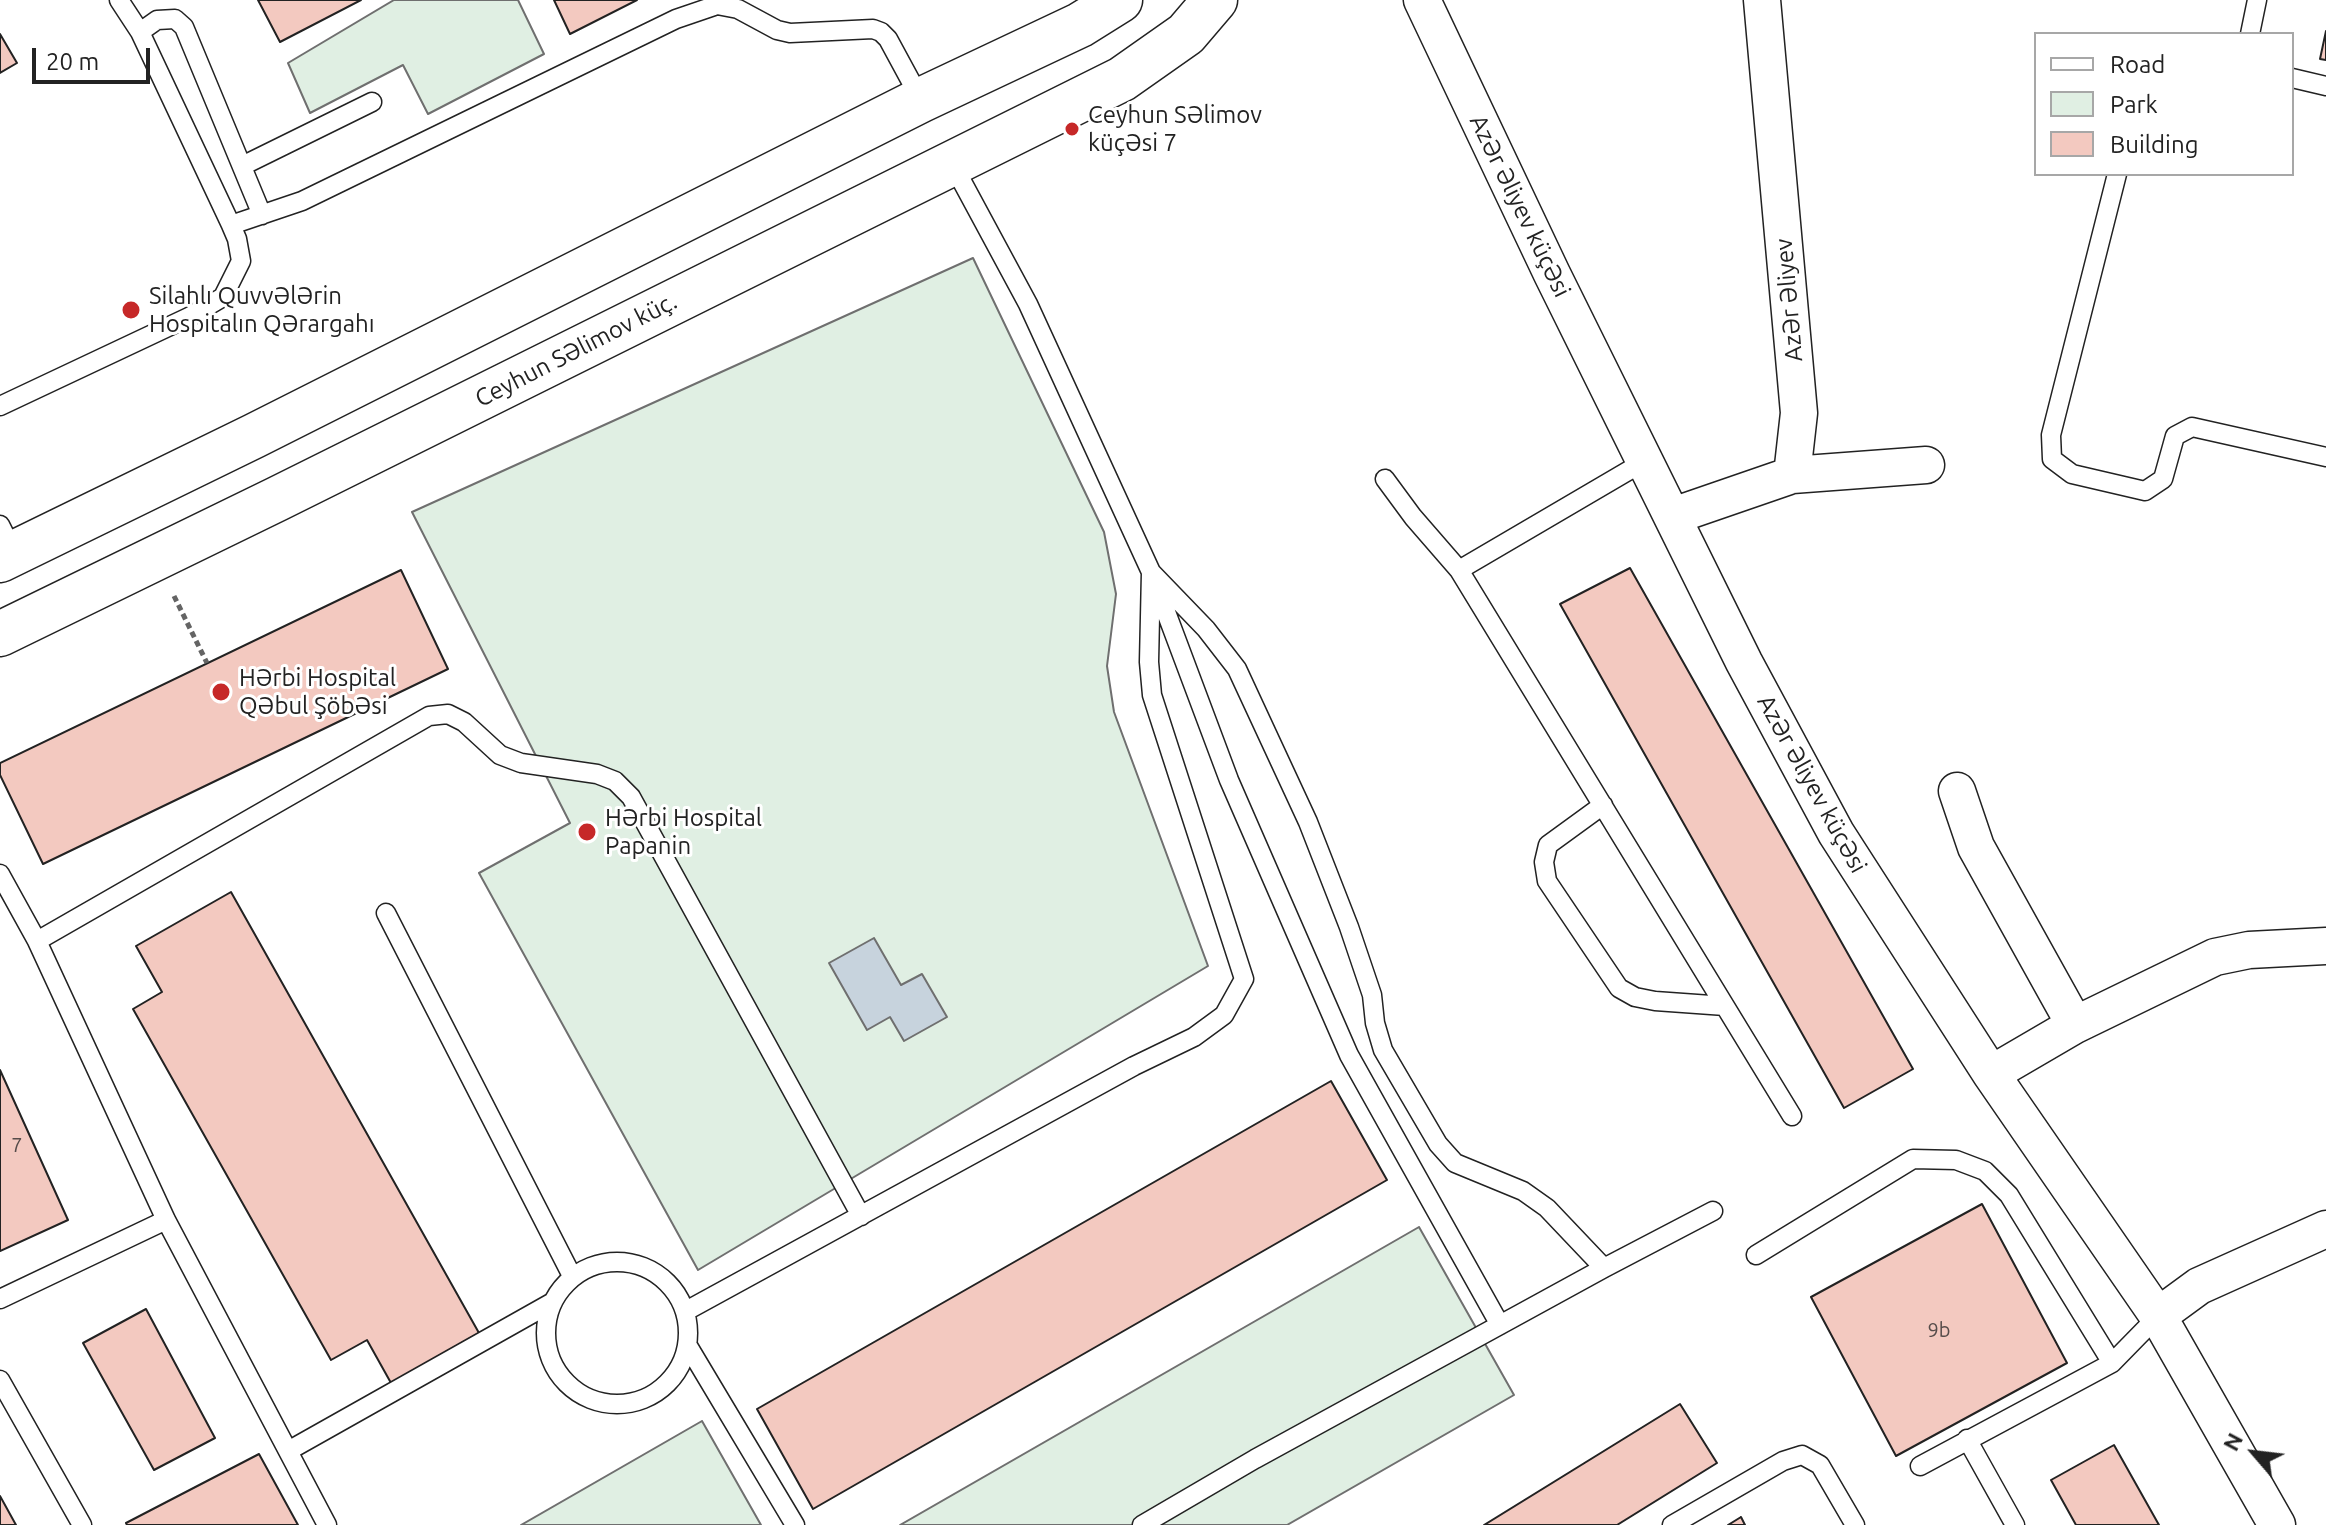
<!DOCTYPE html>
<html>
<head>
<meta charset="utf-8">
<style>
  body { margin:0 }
  #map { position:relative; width:2326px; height:1525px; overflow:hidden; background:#fff; font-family:Ubuntu,sans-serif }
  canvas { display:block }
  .legend { position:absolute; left:2034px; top:32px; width:260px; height:144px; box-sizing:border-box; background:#fff; border:2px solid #a7a7a7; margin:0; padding:10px 14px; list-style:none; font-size:24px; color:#222 }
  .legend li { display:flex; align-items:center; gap:16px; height:40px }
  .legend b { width:40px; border:2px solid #a7a7a7 }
  .north { position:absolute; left:2214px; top:1413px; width:80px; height:80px; -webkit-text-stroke:6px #fff; paint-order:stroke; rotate:298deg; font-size:22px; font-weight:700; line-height:32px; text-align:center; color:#222 }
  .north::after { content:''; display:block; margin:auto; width:28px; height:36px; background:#222; clip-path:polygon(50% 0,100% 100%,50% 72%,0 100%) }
  .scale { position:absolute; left:32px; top:48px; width:118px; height:36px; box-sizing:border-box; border:4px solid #222; border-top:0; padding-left:10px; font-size:24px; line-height:28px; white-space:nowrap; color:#222; -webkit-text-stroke:6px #fff; paint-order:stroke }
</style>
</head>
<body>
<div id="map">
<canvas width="2326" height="1525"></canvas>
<ul class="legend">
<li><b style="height:10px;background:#fff"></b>Road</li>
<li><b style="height:22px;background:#e0efe3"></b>Park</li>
<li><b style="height:22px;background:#f3c9c0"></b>Building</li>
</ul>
<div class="north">N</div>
<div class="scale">20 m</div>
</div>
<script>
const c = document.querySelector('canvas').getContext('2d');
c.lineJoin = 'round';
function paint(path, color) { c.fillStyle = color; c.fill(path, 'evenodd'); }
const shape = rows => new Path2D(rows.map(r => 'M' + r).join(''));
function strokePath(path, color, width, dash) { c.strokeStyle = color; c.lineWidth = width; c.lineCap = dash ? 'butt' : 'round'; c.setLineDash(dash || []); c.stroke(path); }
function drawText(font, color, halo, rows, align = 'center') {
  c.font = font + ' Ubuntu,sans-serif'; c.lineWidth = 6; c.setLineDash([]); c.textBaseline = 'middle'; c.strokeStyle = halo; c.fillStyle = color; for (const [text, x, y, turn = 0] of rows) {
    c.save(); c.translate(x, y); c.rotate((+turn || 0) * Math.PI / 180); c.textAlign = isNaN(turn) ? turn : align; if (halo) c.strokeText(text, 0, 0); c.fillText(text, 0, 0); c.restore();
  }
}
const green = shape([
  [394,0,518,0,544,54,428,114,403,65,310,113,288,63,394,0],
  [973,258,1104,532,1116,594,1107,666,1114,712,1208,966,698,1270,479,873,570,823,412,512,973,258],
  [1419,1227,1514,1395,1287,1525,900,1525,1419,1227],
  [702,1421,761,1525,521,1525,702,1421]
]);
paint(green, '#e0efe3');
strokePath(green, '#6f6f6f', 2);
const water = shape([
  [874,938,901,985,922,974,947,1017,904,1041,890,1017,867,1030,829,963,874,938]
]);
paint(water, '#c7d3dd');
strokePath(water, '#6f6f6f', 2);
const building = shape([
  [258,0,361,0,280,42,258,0],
  [554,0,637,0,570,34,554,0],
  [2326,31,2326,60,2320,59,2326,31],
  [0,34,17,63,0,73,0,34],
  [1630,568,1913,1069,1844,1108,1560,604,1630,568],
  [401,570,448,669,43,864,0,775,0,763,401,570],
  [231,892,479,1333,391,1383,367,1340,331,1360,133,1009,162,992,136,946,231,892],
  [0,1070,68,1220,0,1251,0,1070],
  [1331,1081,1387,1180,813,1509,757,1409,1331,1081],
  [1982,1204,2067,1363,1896,1456,1811,1297,1982,1204],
  [146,1309,215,1438,154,1470,83,1343,146,1309],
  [1680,1404,1717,1463,1617,1525,1484,1525,1680,1404],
  [2114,1445,2159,1525,2076,1525,2051,1480,2114,1445],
  [259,1454,298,1525,127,1525,126,1523,259,1454],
  [0,1496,16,1525,0,1525,0,1496],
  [1741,1517,1745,1525,1728,1525,1741,1517]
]);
paint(building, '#f3c9c0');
strokePath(building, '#222', 2);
const lane = shape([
  [140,32,157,20,175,19,184,27,262,215],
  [2250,34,2257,0],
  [2292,78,2326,86],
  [242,166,372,102],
  [2117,174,2051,435,2052,459,2072,474,2145,491,2163,479,2175,436,2192,427,2326,457],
  [231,225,302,201,676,19,717,5,738,9,777,30,790,33,873,29,881,32,888,39,921,100],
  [0,406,189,317,223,297,241,261,237,239,231,225,140,32,119,0],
  [1385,479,1413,517,1459,570,1792,1116],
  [0,525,14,553],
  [1459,570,1645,461],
  [1603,805,1548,845,1544,862,1547,881,1619,988,1635,997,1655,1001,1725,1006],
  [0,874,37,941,166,1220,327,1525],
  [386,913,572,1276],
  [37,941,429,716,448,714,464,722,500,755,521,763,597,774,615,781,631,797,861,1216],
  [1756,1255,1913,1159,1956,1160,1985,1171,2009,1195,2112,1363],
  '546 1333a71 71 0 1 1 142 0a71 71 0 1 1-142 0Z',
  [0,1299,166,1220],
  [686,1311,1134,1066,1194,1037,1224,1015,1244,979,1152,695,1149,662,1151,572,1028,304,952,163],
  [1500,1325,1349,1055,1229,780,1151,572,1206,629,1237,669,1308,822,1349,927,1372,995,1375,1023,1383,1050,1438,1144,1455,1163,1523,1191,1547,1208,1604,1268],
  [688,1346,795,1525],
  [0,1380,82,1525],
  [1967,1439,2015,1525],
  [288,1451,551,1303],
  [1920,1466,2112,1363,2158,1316],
  [1142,1525,1255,1459,1604,1268,1713,1211],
  [1672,1525,1783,1461,1802,1455,1820,1465,1855,1525]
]);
const street = shape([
  [1422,0,1552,274,1744,662,1836,833,1991,1074,2158,1316,2277,1525],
  [1792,475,1926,465],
  [1673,516,1792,475,1799,413,1762,0],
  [1957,791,1976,847,2075,1025],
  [1991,1074,2075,1025,2215,957,2249,950,2326,946],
  [2158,1316,2199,1286,2326,1229]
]);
const secondary = shape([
  [0,560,254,436,921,100,1080,25,1120,0],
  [0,634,277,499,1122,79,1186,34,1215,0]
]);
strokePath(lane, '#222', 21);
strokePath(street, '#222', 39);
strokePath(secondary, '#222', 47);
strokePath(shape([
  [174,596,207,663]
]), '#646464', 5, [6, 4]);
strokePath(lane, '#fff', 18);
strokePath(street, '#fff', 36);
strokePath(secondary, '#fff', 44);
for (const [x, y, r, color] of [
  [1072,129,8,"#c62828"],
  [131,310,10,"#c62828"],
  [221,692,10,"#c62828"],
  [587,832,10,"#c62828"]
]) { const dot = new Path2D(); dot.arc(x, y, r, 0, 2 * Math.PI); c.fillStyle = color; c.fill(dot); strokePath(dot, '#fff', 3); }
drawText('20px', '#564c4a', null, [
  ["7",17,1145],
  ["9b",1939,1330]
]);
drawText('24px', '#222', '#fff', [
  ["Ceyhun Səlimov",1088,115],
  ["küçəsi 7",1088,143],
  ["Silahlı Quvvələrin",149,296],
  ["Hospitalın Qərargahı",149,324],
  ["Hərbi Hospital",239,678],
  ["Qəbul Şöbəsi",239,706],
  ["Hərbi Hospital",605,818],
  ["Papanin",605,846]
], 'left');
drawText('24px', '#222', '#fff', [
  ["Azər Əliyev küçəsi",1520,206,64],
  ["Azər Əliyev",1789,300,-95],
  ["Ceyhun Səlimov küç.",576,350,-27],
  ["Azər Əliyev küçəsi",1812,784,61]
]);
</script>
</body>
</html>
